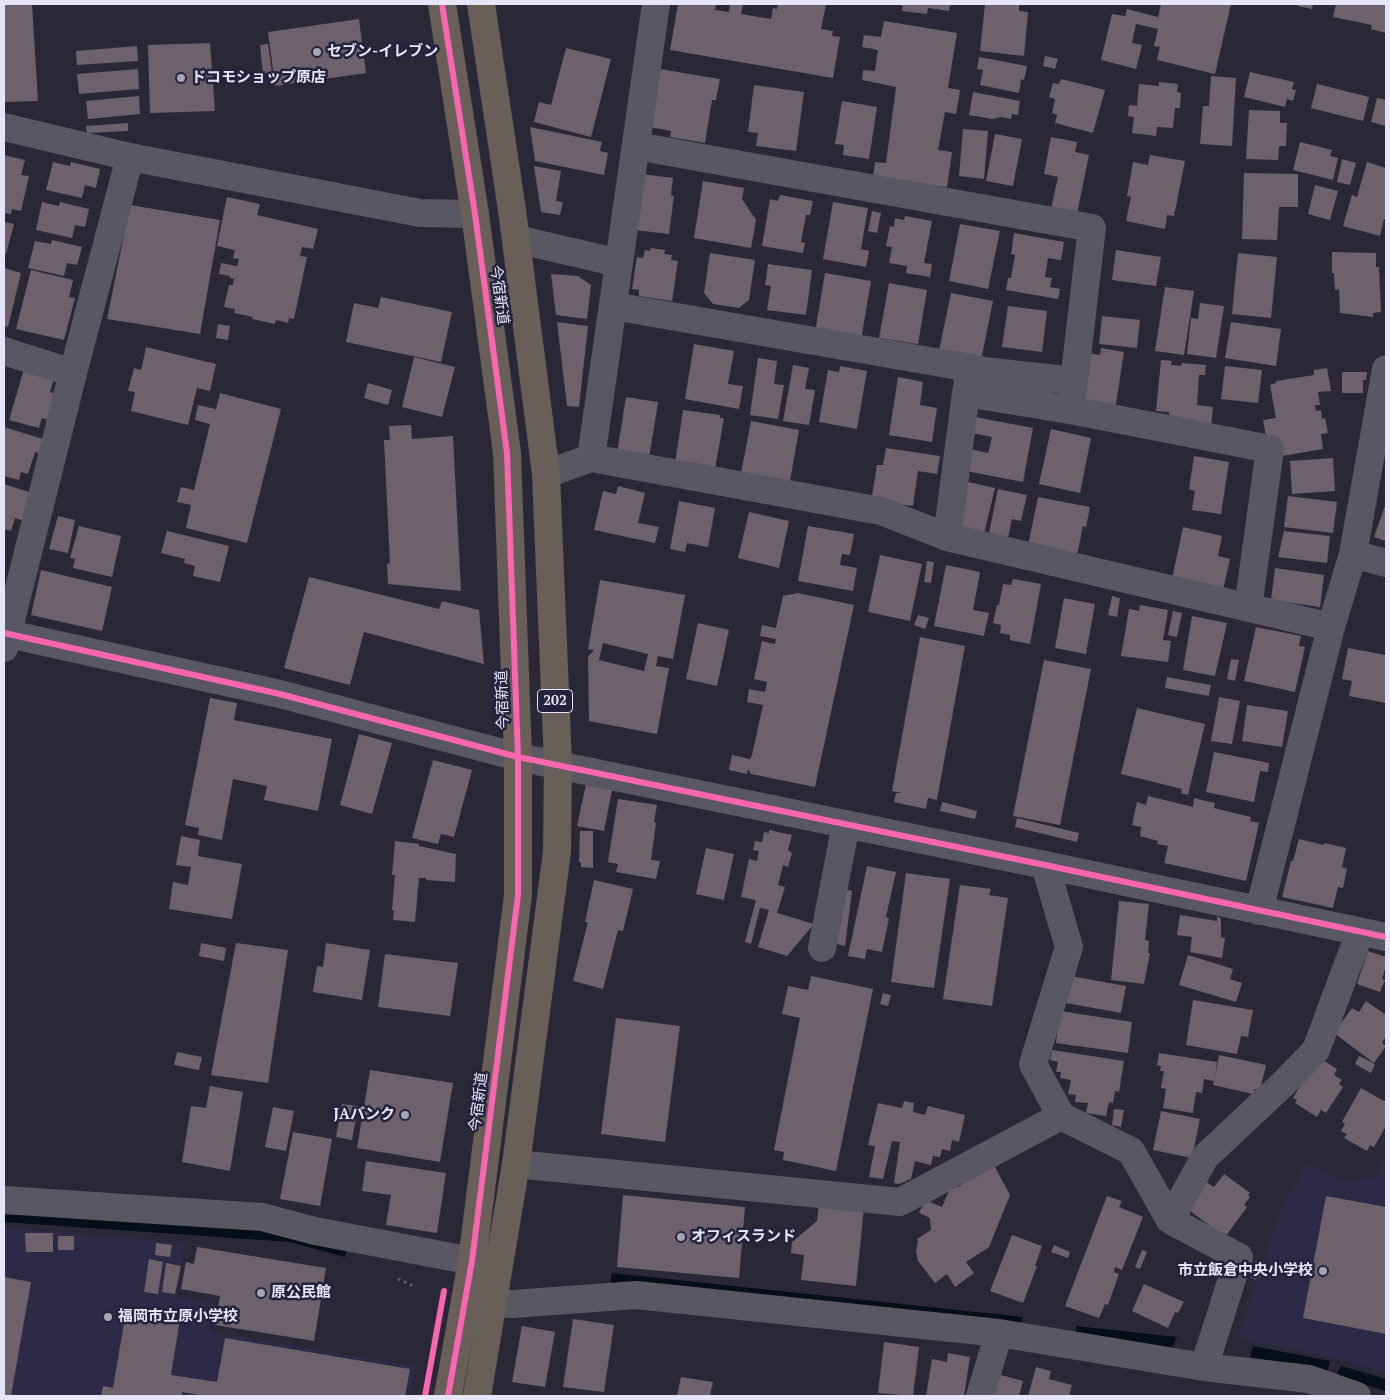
<!DOCTYPE html>
<html>
<head>
<meta charset="utf-8">
<style>
  body { margin:0 }
  #map { position:relative; width:1390px; height:1400px; overflow:hidden; background:#2a2837; font-family:"PT Serif",serif }
  canvas { display:block }
  .frame { position:absolute; inset:0; border:5px solid #e7e6f8; pointer-events:none }
</style>
</head>
<body>
<div id="map">
<canvas width="1390" height="1400"></canvas>
<div class="frame"></div>
</div>
<script>
const c = document.querySelector('canvas').getContext('2d');
c.lineJoin = 'round';
function paint(path, color) { c.fillStyle = color; c.fill(path, 'evenodd'); }
const shape = rows => new Path2D(rows.map(r => 'M' + r).join(''));
function strokePath(path, color, width, dash) { c.strokeStyle = color; c.lineWidth = width; c.lineCap = dash ? 'butt' : 'round'; c.setLineDash(dash || []); c.stroke(path); }
function drawText(font, color, halo, rows, align = 'center') {
  c.font = font + ' "PT Serif","Noto Sans JP",serif'; c.lineWidth = 5; c.setLineDash([]); c.textBaseline = 'middle'; c.strokeStyle = halo; c.fillStyle = color; for (const [text, x, y, turn = 0] of rows) {
    c.save(); c.translate(x, y); c.rotate((+turn || 0) * Math.PI / 180); c.textAlign = isNaN(turn) ? turn : align; if (halo) c.strokeText(text, 0, 0); c.fillText(text, 0, 0); c.restore();
  }
}
paint(shape([
  [1386,1158,1386,1374,1337,1358,1238,1339,1283,1204,1308,1163,1341,1181,1373,1178],
  [4,1228,184,1243,177,1297,214,1302,210,1332,415,1366,410,1396,4,1396]
]), '#2d2a48');
paint(shape([
  [4,1213,290,1232,348,1247,345,1257,290,1242,4,1222],
  [612,1273,1023,1317,1020,1326,610,1285],
  [1076,1326,1177,1337,1172,1348,1076,1335],
  [1253,1346,1330,1361,1327,1372,1250,1357],
  [1341,1366,1386,1379,1386,1391,1336,1376]
]), '#040f1a');
paint(shape([
  [4,4,32,4,38,101,4,102],
  [678,4,716,4,715,10,729,12,730,4,743,4,741,14,771,19,773,8,777,9,778,4,826,4,821,29,833,31,832,36,840,37,833,78,670,50],
  [898,4,950,4,949,11,928,8,927,14,902,11,903,6],
  [985,4,1019,4,1019,11,1028,12,1024,56,980,51],
  [1161,4,1231,4,1215,74,1157,60,1160,47,1154,46,1158,29,1136,24,1132,43,1142,45,1136,69,1101,60,1112,14,1125,16,1127,9,1158,17],
  [1298,4,1313,4,1312,9,1298,6],
  [1336,4,1386,4,1386,33,1371,29,1372,25,1333,17],
  [359,19,366,73,275,86,268,32],
  [884,21,957,33,948,88,960,90,956,114,945,112,938,150,952,152,947,187,873,179,875,162,886,163,896,87,862,80,863,70,875,71,878,50,862,47,864,35,881,37],
  [210,43,215,111,150,113,148,45],
  [268,44,272,73,263,74,260,45],
  [137,46,138,61,77,65,76,51],
  [566,48,611,59,591,137,534,122,539,102,551,105],
  [1045,56,1058,59,1055,69,1043,66],
  [979,57,1027,66,1024,80,1021,79,1019,93,980,85,983,70,977,69],
  [138,69,139,89,79,94,77,74],
  [660,69,720,79,716,100,712,100,705,143,670,137,671,131,650,127],
  [1250,72,1294,82,1292,89,1296,90,1293,101,1287,99,1285,107,1244,97],
  [1211,76,1236,78,1232,146,1200,144,1203,106,1209,106],
  [1061,79,1105,90,1093,133,1055,123,1057,115,1052,113,1055,99,1049,97,1053,83,1059,84],
  [1159,82,1178,84,1177,92,1181,93,1180,108,1175,108,1173,128,1157,127,1156,136,1132,133,1134,117,1128,116,1129,105,1137,106,1139,84,1159,86],
  [1317,84,1369,97,1363,121,1311,108],
  [754,85,804,92,796,151,756,146,758,133,748,132],
  [973,92,1020,101,1018,115,1012,114,1011,119,1000,117,993,119,969,115],
  [139,96,140,114,88,119,86,101],
  [1377,98,1386,100,1386,126,1371,122],
  [842,101,877,107,869,159,843,155,844,145,835,144],
  [1249,110,1280,111,1280,123,1287,123,1286,146,1279,146,1278,160,1246,159],
  [128,123,128,131,87,133,86,126],
  [530,127,602,142,600,151,608,153,604,175,535,161],
  [963,129,988,131,984,179,959,176],
  [995,134,1022,139,1013,186,986,181],
  [1051,137,1077,142,1075,152,1089,155,1077,214,1051,209,1058,177,1044,174],
  [1300,142,1332,150,1330,156,1338,158,1333,180,1293,170],
  [4,155,25,160,21,175,29,176,21,211,12,209,11,214,4,213],
  [1150,155,1185,161,1174,216,1167,215,1165,229,1126,221,1131,197,1127,196,1133,162,1148,165],
  [1342,159,1356,163,1350,185,1337,182],
  [53,162,70,166,71,162,100,169,96,188,85,185,82,198,46,190],
  [1367,162,1386,168,1386,220,1384,219,1380,236,1343,226,1352,195,1357,197],
  [534,166,561,171,556,201,563,202,560,215,541,212],
  [1244,173,1298,174,1298,207,1279,207,1277,240,1242,239],
  [642,174,673,178,671,195,674,196,669,234,635,230],
  [703,181,744,188,742,199,756,220,751,248,694,238],
  [1315,185,1338,191,1330,220,1308,214],
  [780,195,813,201,810,215,806,215,801,242,805,243,803,253,762,246,770,199,778,201],
  [227,197,260,204,257,215,318,229,313,249,302,247,300,256,307,257,294,319,289,318,288,323,276,320,275,324,252,319,253,317,234,313,235,309,224,307,229,285,233,285,234,279,230,278,230,276,219,274,221,263,237,266,239,259,233,258,235,250,217,246],
  [42,202,59,206,60,202,89,209,85,227,75,225,72,238,36,230],
  [833,202,868,208,861,249,869,251,866,267,823,259],
  [130,205,220,220,200,334,107,319],
  [872,211,881,213,877,233,868,231],
  [905,216,932,221,924,263,932,264,930,277,906,273,907,266,889,263,892,247,886,246,890,226,894,227,895,218,904,220],
  [4,222,14,224,6,254,4,254],
  [960,224,1000,231,988,289,949,281],
  [1014,233,1064,242,1061,260,1048,258,1045,277,1052,278,1050,287,1060,289,1058,299,1006,290,1008,278,1011,278,1015,255,1011,254],
  [52,240,82,247,77,265,67,263,64,276,28,268,35,241,51,244],
  [651,248,665,250,664,254,672,255,671,260,678,261,672,301,639,296,639,290,632,289,637,257,643,258,645,250,650,251],
  [1116,250,1161,257,1156,286,1112,280],
  [1332,252,1376,253,1376,267,1379,267,1381,312,1373,313,1373,317,1340,313,1339,289,1335,290,1334,273,1332,273],
  [710,253,755,260,749,300,739,308,713,304,704,293],
  [1238,253,1277,257,1271,318,1232,314],
  [768,264,812,270,806,315,767,310,771,286,765,285],
  [4,268,21,273,8,327,4,326],
  [31,270,73,280,69,297,75,298,64,340,16,329],
  [825,273,871,281,861,340,815,332],
  [551,274,578,276,591,285,587,319,556,315],
  [889,283,927,290,918,344,879,338],
  [1165,287,1194,291,1184,355,1155,351],
  [951,293,993,301,981,360,939,351],
  [381,297,452,312,441,362,346,342,354,303,378,308],
  [1200,303,1224,306,1216,358,1187,354,1191,318,1198,319],
  [1008,306,1047,311,1042,352,1002,347],
  [1102,316,1140,320,1137,348,1099,344],
  [557,322,588,326,579,407,567,406],
  [1231,322,1281,329,1276,366,1225,358],
  [218,324,230,326,228,340,216,338],
  [694,344,734,351,728,384,743,386,739,409,685,399],
  [146,347,216,364,210,391,197,388,188,425,131,411,135,392,128,391,134,368,141,370],
  [1101,348,1124,352,1115,410,1079,399,1081,352,1100,355],
  [414,357,455,367,442,417,402,407],
  [758,358,777,361,774,384,784,385,778,419,750,415],
  [27,359,57,368,50,392,59,395,52,421,42,418,39,428,9,420],
  [1161,360,1172,361,1171,365,1181,366,1182,363,1206,365,1205,375,1199,375,1197,405,1213,407,1211,427,1169,417,1169,412,1156,411],
  [793,365,809,368,805,389,815,390,809,425,783,421],
  [840,366,867,371,857,429,819,422,828,370,839,372],
  [1225,366,1262,370,1258,403,1221,399],
  [1327,368,1331,391,1318,392,1320,405,1315,405,1316,411,1321,410,1322,419,1325,418,1328,433,1321,434,1323,449,1276,457,1268,447,1263,420,1276,418,1270,385,1276,383,1276,381,1314,375,1314,370],
  [1342,372,1367,372,1366,380,1363,380,1363,393,1342,393],
  [898,377,923,382,920,405,937,408,932,442,889,435],
  [368,383,392,390,388,405,364,398],
  [220,393,281,409,247,543,186,528,191,505,177,502,181,487,194,490,210,424,195,420,198,405,216,409],
  [626,397,658,402,649,458,617,453],
  [683,410,720,415,720,418,724,418,715,469,675,463],
  [975,417,1033,428,1023,482,966,471,970,449,988,453,992,437,972,433],
  [751,421,799,430,789,487,740,478],
  [411,425,412,439,453,436,461,591,388,584,387,564,390,563,384,440,390,440,389,426],
  [4,427,46,440,42,454,35,452,28,474,21,472,19,480,4,476],
  [1051,429,1091,438,1080,493,1039,484],
  [886,448,940,456,937,474,918,471,913,506,887,503,872,496,877,465,883,465],
  [1194,456,1229,462,1221,514,1192,510,1195,491,1189,489],
  [1333,458,1335,491,1292,494,1290,461],
  [963,481,995,488,982,542,955,529],
  [4,484,32,493,24,521,15,518,11,531,4,529],
  [618,486,645,493,638,523,659,527,655,543,594,530,603,491,616,494],
  [998,489,1027,495,1021,521,1012,519,1007,542,988,538],
  [1288,496,1337,502,1333,533,1284,527],
  [1038,497,1090,507,1086,527,1083,526,1077,555,1028,546],
  [679,501,715,508,708,547,687,543,685,552,670,549],
  [1386,503,1386,541,1374,537],
  [749,512,789,521,779,568,738,558],
  [58,516,75,520,68,553,49,549],
  [79,526,121,536,112,577,73,568,75,559,70,558],
  [808,526,854,534,850,555,842,554,840,565,857,568,853,591,798,581],
  [1183,527,1222,536,1218,556,1230,559,1223,590,1172,579],
  [167,531,229,546,220,582,193,576,195,566,184,563,185,559,161,553],
  [1284,531,1330,536,1327,563,1278,557],
  [880,555,922,564,910,621,868,612],
  [927,561,934,562,931,583,924,582],
  [946,565,980,572,973,610,989,613,984,636,934,626],
  [1275,568,1324,575,1320,607,1271,600],
  [41,570,112,587,102,631,31,615],
  [309,577,439,609,442,601,479,610,484,664,364,632,350,685,284,668],
  [1013,579,1041,584,1030,644,1010,640,1010,635,1000,633,1001,625,993,623,997,605,999,605,1003,584,1011,585],
  [600,580,685,595,673,659,658,656,656,666,669,668,657,734,589,721,588,657,594,650,588,649],
  [603,643,648,654,644,671,599,660],
  [798,593,854,605,815,787,751,774,748,769,747,774,729,770,732,755,750,759,752,755,763,705,747,702,749,689,765,692,767,682,754,679,762,641,775,644,776,639,760,636,762,625,776,628,783,596],
  [1112,596,1120,598,1117,617,1108,615],
  [1064,598,1095,604,1086,654,1055,648],
  [1140,605,1168,610,1163,640,1171,641,1168,662,1121,656,1129,609,1139,611],
  [1173,611,1182,613,1177,637,1168,635],
  [918,615,929,618,925,629,914,625],
  [1192,616,1227,623,1215,676,1183,670],
  [698,623,729,630,717,686,686,679],
  [1256,627,1301,636,1299,646,1305,647,1295,692,1244,681],
  [920,637,965,646,937,800,928,798,926,809,894,802,896,793,902,793,892,791],
  [1348,648,1386,655,1386,703,1349,696,1352,681,1342,679],
  [1231,659,1239,660,1235,681,1227,679],
  [1044,660,1091,669,1060,825,1013,816],
  [1167,677,1211,685,1209,696,1165,688],
  [1219,697,1240,701,1232,744,1211,741],
  [210,698,237,703,234,720,332,739,318,811,264,800,267,786,233,779,222,840,198,835,199,828,185,825],
  [1247,705,1288,711,1282,747,1242,741],
  [1137,708,1205,724,1188,795,1181,793,1182,789,1121,774],
  [359,734,392,743,372,814,340,805],
  [1214,752,1269,763,1268,772,1260,771,1254,802,1206,792],
  [433,760,472,770,454,837,441,834,438,844,412,838],
  [586,784,612,790,604,831,577,826],
  [1148,796,1193,807,1194,798,1215,803,1214,808,1251,817,1250,821,1259,823,1246,881,1164,863,1168,846,1157,844,1158,841,1140,836,1141,827,1132,825,1137,802,1146,805],
  [618,799,657,805,654,822,656,823,651,860,660,861,656,879,616,872,618,864,608,862],
  [942,802,977,811,975,819,940,811],
  [1017,818,1079,833,1077,842,1015,827],
  [769,830,792,835,788,850,792,853,788,867,783,865,778,885,785,887,777,913,814,924,787,956,758,947,769,910,760,908,751,944,745,942,756,900,741,897,749,859,757,861,759,851,753,850,755,841,762,842,764,832,769,833],
  [580,831,593,831,593,868,581,867,581,862,579,862],
  [181,836,200,840,198,856,242,864,232,919,169,909,173,882,188,885,191,867,176,865],
  [1299,839,1324,845,1324,843,1346,848,1342,867,1347,869,1343,888,1338,887,1333,908,1282,897,1291,861,1293,861],
  [395,841,419,844,419,846,456,854,455,882,426,880,426,878,419,878,415,922,393,920,394,910,392,910,395,875,392,875],
  [706,848,734,854,724,900,696,894],
  [867,866,896,872,886,917,889,918,882,952,867,949,865,959,848,956],
  [906,873,950,879,934,988,891,982],
  [594,880,633,889,623,931,618,930,603,989,573,981,588,922,585,922],
  [960,885,991,889,989,895,1008,898,992,1006,943,999],
  [844,889,852,891,845,946,837,944],
  [1119,901,1149,904,1145,940,1149,941,1148,953,1150,953,1144,984,1111,980],
  [1180,915,1217,921,1217,916,1221,919,1221,937,1225,938,1222,958,1190,952,1192,937,1177,935],
  [201,943,226,948,224,961,199,956],
  [236,943,288,950,268,1083,211,1075],
  [326,943,370,950,362,1000,313,992,317,966,323,967],
  [1368,951,1386,957,1386,966,1382,979,1385,980,1380,992,1357,984],
  [385,954,458,963,450,1016,378,1007],
  [1188,955,1233,969,1230,979,1242,983,1236,1002,1179,985],
  [811,976,873,989,836,1171,783,1160,784,1152,774,1150,800,1018,782,1014,788,986,808,990],
  [1071,976,1126,986,1121,1013,1066,1003],
  [883,993,891,995,888,1006,880,1004],
  [1193,1000,1253,1010,1248,1037,1241,1036,1237,1054,1186,1045],
  [1366,1001,1386,1015,1386,1036,1382,1043,1386,1046,1374,1063,1334,1033,1352,1008,1359,1012],
  [1060,1011,1132,1022,1128,1053,1056,1043],
  [616,1018,680,1026,665,1142,601,1134],
  [1052,1050,1124,1061,1119,1092,1115,1091,1113,1103,1109,1102,1106,1116,1086,1113,1088,1103,1075,1102,1076,1095,1068,1094,1071,1080,1060,1078,1061,1072,1056,1072,1058,1062,1050,1060],
  [177,1052,202,1057,199,1070,174,1065],
  [1159,1053,1217,1062,1215,1077,1219,1055,1266,1065,1260,1090,1255,1089,1253,1094,1213,1085,1214,1081,1204,1079,1202,1093,1196,1092,1193,1113,1163,1108,1166,1089,1161,1088,1164,1071,1160,1071,1161,1066,1157,1065],
  [1359,1056,1375,1064,1371,1073,1355,1064],
  [1318,1057,1337,1069,1334,1075,1342,1080,1339,1084,1343,1087,1326,1113,1321,1110,1317,1117,1295,1103,1297,1100,1293,1098],
  [370,1070,453,1083,440,1162,357,1148],
  [210,1086,243,1092,230,1171,182,1162,191,1106,206,1108],
  [1361,1088,1384,1101,1386,1100,1386,1126,1374,1147,1370,1145,1367,1151,1344,1138,1347,1134,1341,1131,1345,1124,1342,1122],
  [904,1101,914,1103,913,1112,925,1115,928,1106,965,1115,959,1142,952,1140,950,1151,942,1149,940,1157,933,1156,931,1165,915,1161,911,1179,899,1184,894,1183,900,1142,892,1141,883,1179,869,1177,875,1146,868,1145,878,1103,902,1108],
  [342,1104,358,1106,352,1140,336,1137],
  [273,1107,294,1111,286,1151,265,1147],
  [1114,1109,1124,1110,1121,1127,1112,1125],
  [1161,1111,1200,1119,1192,1158,1153,1150],
  [293,1132,332,1139,320,1206,280,1199],
  [366,1161,446,1173,437,1233,386,1225,391,1195,362,1191],
  [994,1165,1010,1195,989,1247,966,1262,974,1273,955,1287,947,1274,935,1283,918,1261,916,1251,918,1241,917,1239,931,1230,930,1218,919,1213,925,1200,942,1207,952,1184,960,1187,967,1170],
  [1224,1174,1250,1193,1248,1195,1250,1197,1244,1205,1247,1207,1225,1237,1185,1207,1205,1181,1214,1187],
  [623,1195,745,1207,739,1278,617,1267],
  [1107,1196,1122,1201,1119,1207,1143,1217,1122,1270,1115,1267,1114,1272,1119,1274,1108,1305,1105,1304,1099,1318,1065,1306],
  [1326,1196,1386,1207,1386,1334,1303,1318],
  [819,1202,864,1207,856,1286,801,1280,804,1255,791,1253,792,1242,817,1221],
  [25,1233,53,1233,53,1252,26,1252],
  [1012,1235,1042,1246,1035,1266,1037,1266,1023,1303,990,1291],
  [58,1236,74,1236,74,1250,58,1250],
  [156,1243,172,1245,170,1257,155,1255],
  [1054,1245,1070,1252,1068,1258,1051,1252],
  [197,1247,326,1268,314,1341,215,1325,220,1296,181,1289,186,1262,194,1264],
  [1142,1250,1147,1252,1140,1269,1135,1267],
  [149,1259,163,1262,158,1294,144,1292],
  [1255,1261,1264,1263,1260,1278,1257,1277,1256,1280,1251,1278],
  [166,1263,181,1266,175,1294,162,1292],
  [4,1277,31,1282,11,1396,4,1396],
  [1144,1284,1184,1302,1178,1313,1175,1312,1168,1328,1132,1311],
  [126,1311,180,1319,171,1375,217,1382,225,1338,410,1369,405,1396,205,1396,182,1392,182,1396,101,1396,103,1386,113,1388],
  [573,1319,614,1325,604,1392,563,1387],
  [522,1326,555,1332,545,1387,512,1382],
  [884,1342,919,1347,913,1396,878,1393],
  [948,1353,970,1357,964,1396,926,1396,932,1359,947,1362],
  [1036,1367,1051,1371,1049,1379,1072,1385,1069,1396,1028,1396],
  [997,1374,1023,1381,1019,1396,991,1396],
  [681,1377,713,1382,710,1396,677,1396]
]), '#6d616b');
strokePath(shape([
  [398,1279,416,1287]
]), '#5e5d67', 3, [2.5, 4]);
strokePath(shape([
  [4,127,130,157,420,213,475,214],
  [636,146,1092,228,1074,381],
  [516,239,619,263],
  [613,306,970,368],
  [4,351,73,373],
  [1070,410,1270,449,1248,608],
  [591,458,881,511,947,537,1331,627,1259,911],
  [546,474,591,458,656,4],
  [947,537,966,393,970,368,984,371,1074,381,1070,410,966,393],
  [1353,554,1386,369],
  [1331,627,1353,554,1386,563],
  [4,633,280,694,518,757,1045,865,1386,937],
  [4,648,73,373,130,157],
  [1045,865,1069,947,1033,1064,1061,1116,1131,1151,1170,1220,1239,1257,1204,1367],
  [822,948,846,824],
  [516,1164,900,1202,1061,1116],
  [4,1200,262,1217,315,1231,472,1261],
  [1170,1220,1205,1157,1284,1083,1316,1050,1360,932],
  [493,1303,513,1304,636,1295,999,1333,1204,1367,1309,1379,1357,1396],
  [980,1396,999,1333]
]), '#585762', 28);
strokePath(shape([
  [442,4,475,214,507,453,518,757,518,895,472,1261,448,1396],
  [477,1396,516,1164,557,852,558,764,546,474,512,210,481,4]
]), '#685f59', 28);
strokePath(shape([
  [442,4,475,214,507,453,518,757,518,895,472,1261,448,1396],
  [4,633,280,694,518,757,1045,865,1386,937],
  [425,1396,444,1291]
]), '#f766af', 6);
for (const [x, y, r, color] of [
  [317,52,5,"#a5a4b4"],
  [181,78,5,"#a5a4b4"],
  [405,1115,5,"#a5a4b4"],
  [681,1237,5,"#a5a4b4"],
  [1323,1271,5,"#a5a4b4"],
  [261,1293,5,"#a5a4b4"],
  [108,1317,5,"#a5a4b4"]
]) { const dot = new Path2D(); dot.arc(x, y, r, 0, 2 * Math.PI); c.fillStyle = color; c.fill(dot); strokePath(dot, '#25223d', 2); }
for (const [x, y, w] of [
  [555,701,35]
]) { const box = new Path2D(); box.roundRect(x - w / 2, y - 11.5, w, 23, 4); c.fillStyle = '#25223d'; c.fill(box); strokePath(box, '#e7e6f8', 1); }
drawText('bold 14px', '#e7e6f8', null, [
  ["202",555,701]
]);
drawText('bold 15px', '#e7e6f8', '#25223d', [
  ["セブン-イレブン",327,52],
  ["ドコモショップ原店",191,78],
  ["JAバンク",395,1115,"right"],
  ["オフィスランド",691,1237],
  ["市立飯倉中央小学校",1313,1271,"right"],
  ["原公民館",271,1293],
  ["福岡市立原小学校",118,1317]
], 'left');
drawText('15px', '#e7e6f8', '#25223d', [
  ["今宿新道",499,295,82],
  ["今宿新道",503,700,-92],
  ["今宿新道",479,1102,-83]
]);
</script>
</body>
</html>
